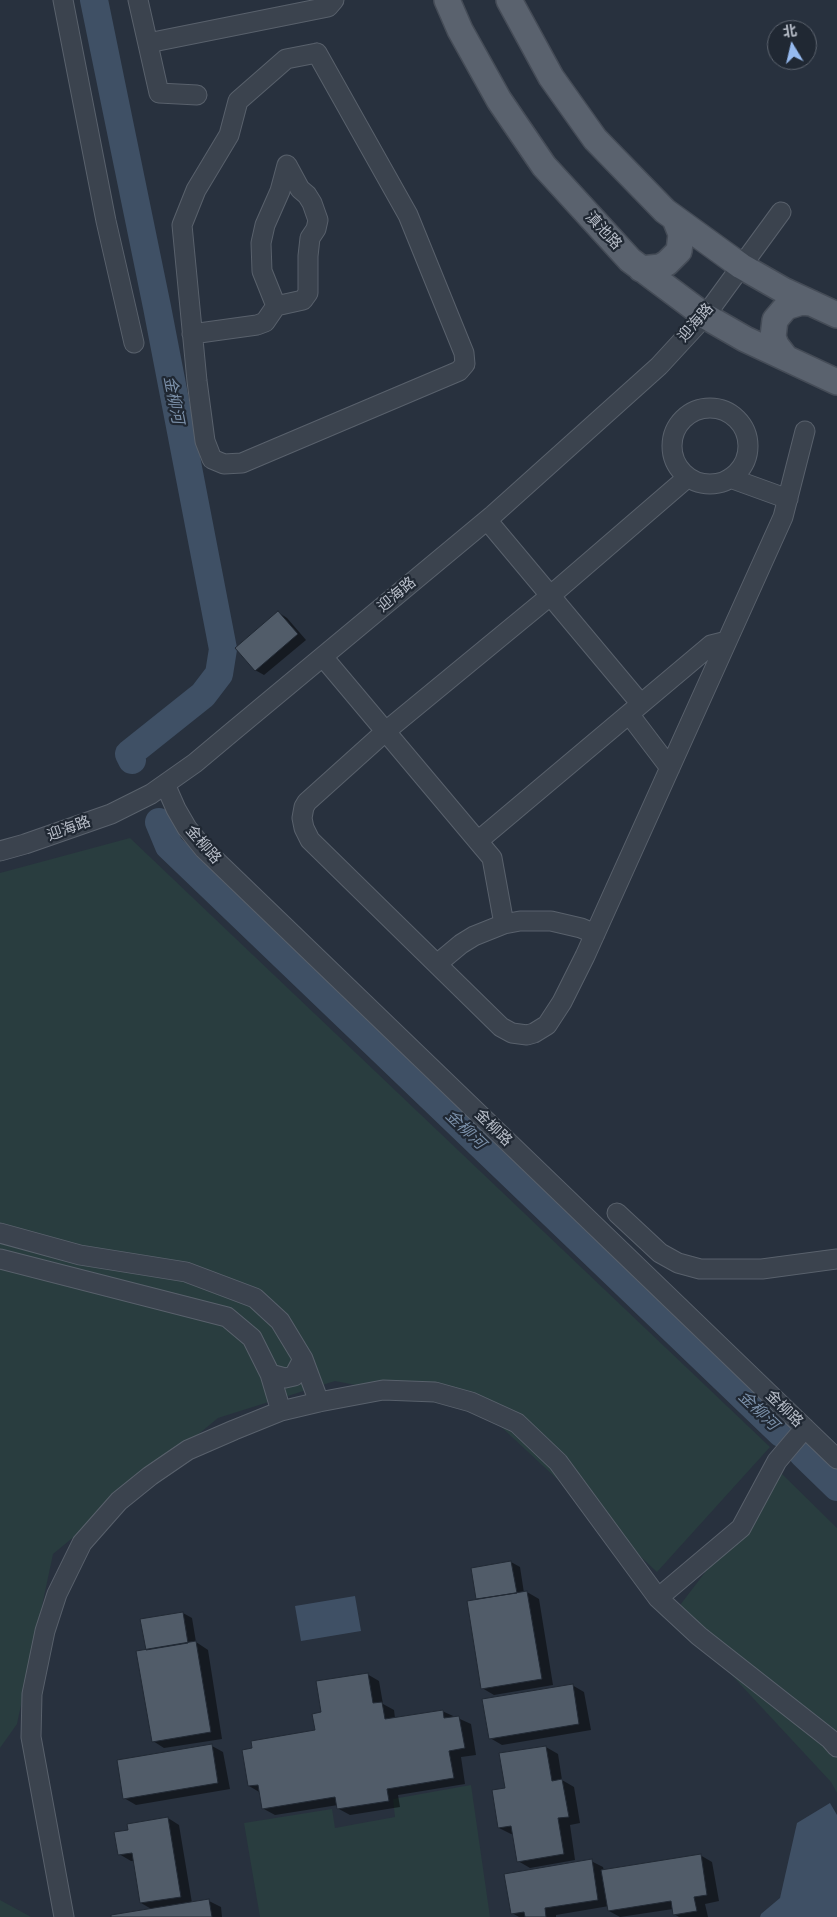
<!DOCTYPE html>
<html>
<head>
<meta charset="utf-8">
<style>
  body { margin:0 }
  #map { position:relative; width:837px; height:1917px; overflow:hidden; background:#28313e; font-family:"Space Grotesk","Noto Sans SC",sans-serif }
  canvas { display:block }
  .north { position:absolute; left:767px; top:20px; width:50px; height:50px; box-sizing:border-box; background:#202833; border:1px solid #5d646f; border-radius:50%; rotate:351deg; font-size:14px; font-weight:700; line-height:20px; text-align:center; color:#b8bec9 }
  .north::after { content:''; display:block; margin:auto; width:18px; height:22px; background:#96baef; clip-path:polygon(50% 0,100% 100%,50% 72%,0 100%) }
</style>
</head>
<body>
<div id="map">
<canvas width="837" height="1917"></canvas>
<div class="north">北</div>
</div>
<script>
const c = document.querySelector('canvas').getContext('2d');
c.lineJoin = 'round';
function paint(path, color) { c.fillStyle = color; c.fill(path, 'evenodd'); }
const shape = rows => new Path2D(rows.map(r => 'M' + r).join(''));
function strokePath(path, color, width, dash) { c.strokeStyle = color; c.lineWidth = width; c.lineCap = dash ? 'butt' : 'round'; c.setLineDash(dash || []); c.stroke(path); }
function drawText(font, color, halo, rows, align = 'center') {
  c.font = font + ' "Space Grotesk","Noto Sans SC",sans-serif'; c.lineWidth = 4.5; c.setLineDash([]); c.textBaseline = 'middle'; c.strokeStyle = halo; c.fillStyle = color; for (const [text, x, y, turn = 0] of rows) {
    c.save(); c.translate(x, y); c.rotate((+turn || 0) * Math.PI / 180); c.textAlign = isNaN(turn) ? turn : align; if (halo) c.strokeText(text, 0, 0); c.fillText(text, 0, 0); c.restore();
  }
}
paint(shape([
  [130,838,770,1447,657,1572,483,1410,335,1381,218,1418,53,1554,17,1724,0,1748,0,873],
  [781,1473,837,1528,837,1793,831,1782,674,1613],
  [471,1785,490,1917,260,1917,244,1823,332,1809,335,1828,395,1817,393,1799],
  [0,1900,31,1917,0,1917]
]), '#293d3f');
paint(shape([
  [355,1596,361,1631,301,1641,295,1606],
  [830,1803,837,1815,837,1917,760,1917,761,1914,780,1898,797,1823]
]), '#3f5065');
paint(shape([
  [278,612,287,618,306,640,264,675,255,670],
  [511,1562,520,1567,524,1593,527,1592,539,1599,553,1685,494,1695,482,1688,480,1600,477,1599],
  [183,1613,192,1618,196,1642,208,1650,222,1739,164,1748,153,1741,147,1651],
  [367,1674,379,1681,383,1704,394,1710,395,1718,442,1711,471,1724,476,1755,461,1757,465,1784,398,1795,400,1807,350,1815,339,1809,338,1805,275,1815,264,1809,261,1793,249,1786,317,1731,323,1713],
  [572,1685,584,1692,591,1730,502,1745,490,1738],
  [212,1746,223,1752,230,1789,136,1805,124,1798],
  [546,1747,558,1754,562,1780,574,1787,580,1823,570,1825,575,1860,530,1868,518,1861,514,1834,511,1834,499,1828,507,1789],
  [168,1818,179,1825,192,1903,209,1901,221,1907,222,1917,112,1917,153,1910,141,1903,134,1861,131,1861,119,1854,129,1831],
  [700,1855,712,1862,719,1901,705,1904,708,1917,679,1917,674,1914,673,1909,620,1917,609,1911,609,1906,556,1915,556,1917,519,1917,512,1913,591,1861,603,1867,604,1871]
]), '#0007');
strokePath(shape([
  [94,0,157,307,223,649,219,674,203,695,129,754,132,760],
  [159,822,169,846,781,1433],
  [803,1454,837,1487]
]), '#3f5065', 28);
const building = shape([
  [278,611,298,634,255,671,235,648,278,611],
  [511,1561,517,1593,476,1599,471,1568,511,1561],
  [527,1591,542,1679,481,1689,467,1601,527,1591],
  [183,1612,188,1643,146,1650,140,1619,183,1612],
  [196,1641,211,1732,152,1742,136,1651,196,1641],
  [368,1673,373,1703,382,1702,385,1719,443,1710,444,1718,459,1716,465,1748,449,1751,454,1778,387,1789,389,1801,337,1809,335,1797,262,1809,258,1785,248,1786,242,1750,252,1748,251,1741,315,1730,312,1714,321,1712,316,1681,368,1673],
  [573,1684,579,1724,489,1739,482,1699,573,1684],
  [212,1744,218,1783,123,1799,117,1760,212,1744],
  [546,1746,552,1781,562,1779,569,1817,558,1818,564,1854,517,1862,511,1826,498,1828,492,1790,505,1788,499,1753,546,1746],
  [168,1817,181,1897,140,1903,132,1853,118,1855,114,1832,128,1830,127,1824,168,1817],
  [701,1854,707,1895,694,1897,697,1911,673,1915,671,1901,608,1911,601,1870,701,1854],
  [592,1859,598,1900,545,1908,546,1917,525,1917,524,1912,511,1914,504,1874,592,1859],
  [209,1899,212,1917,111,1917,111,1915,209,1899]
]);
paint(building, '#515c69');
strokePath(building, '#222a35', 1);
const minor = shape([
  [63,0,106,221,134,343],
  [138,0,159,93,197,95],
  [148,43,328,7,334,0],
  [317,53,408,215,464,353,465,364,459,371,242,463,224,464,212,459,205,441,197,381,182,225,196,190,229,135,238,101,286,59,317,53],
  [192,334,257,325,265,322,276,306,303,300,308,293,308,256,310,238,316,229,318,220,312,203,307,195,300,189,287,165,280,191,265,225,261,243,262,271,276,306],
  '672 446a38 38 0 1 1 76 0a38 38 0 1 1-76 0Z',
  [688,477,550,596,386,731,307,802,304,807,302,818,304,828,310,840,501,1027,512,1033,527,1035,534,1033,547,1025,562,1002,585,956,783,517,805,431],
  [730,478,788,499],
  [487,520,641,704],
  [323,657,492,858,504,924],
  [629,714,670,768],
  [165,784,176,809,187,828,204,849,837,1459],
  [478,841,711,645,727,641],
  [0,851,25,844,111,814,151,794,195,763,232,732,493,515,659,366,705,316,781,212],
  [437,964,461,944,474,936,504,924,520,921,551,921,581,928,595,934],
  [617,1213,660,1253,678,1263,700,1269,762,1269,837,1259],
  [0,1233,80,1255,186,1272,255,1298,280,1321,303,1359,319,1402],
  [0,1259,227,1317,252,1338,270,1374,281,1411],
  [270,1374,285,1378,294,1376,303,1359],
  [658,1598,741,1528,777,1461,805,1428],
  [64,1917,31,1737,32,1694,45,1631,57,1594,82,1543,119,1501,150,1476,188,1450,234,1430,281,1411,319,1402,383,1390,435,1392,471,1402,517,1423,558,1462,658,1598,699,1636,830,1739,837,1747]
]);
const major = shape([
  [447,0,460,30,499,100,544,166,630,260,705,316,745,339,837,382],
  [509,0,551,77,595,139,665,211,741,266,783,290,837,315],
  [641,269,660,267,667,263,679,251,681,234,675,219],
  [786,358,776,345,773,337,775,320,786,307,802,302,811,303]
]);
strokePath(minor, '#59616c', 21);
strokePath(major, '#454c57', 28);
strokePath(minor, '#3b434e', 19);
strokePath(major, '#5a626e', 25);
drawText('15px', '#b8bec9', '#202833', [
  ["滇池路",603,231,47],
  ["迎海路",696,323,-49],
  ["迎海路",397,595,-40],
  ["迎海路",69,829,-20],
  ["金柳路",203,845,49],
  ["金柳路",493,1128,44],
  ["金柳路",784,1409,44]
]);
drawText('italic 16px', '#7b90a9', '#202833', [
  ["金柳河",173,400,79],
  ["金柳河",465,1130,44],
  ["金柳河",758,1411,44]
]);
</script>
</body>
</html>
